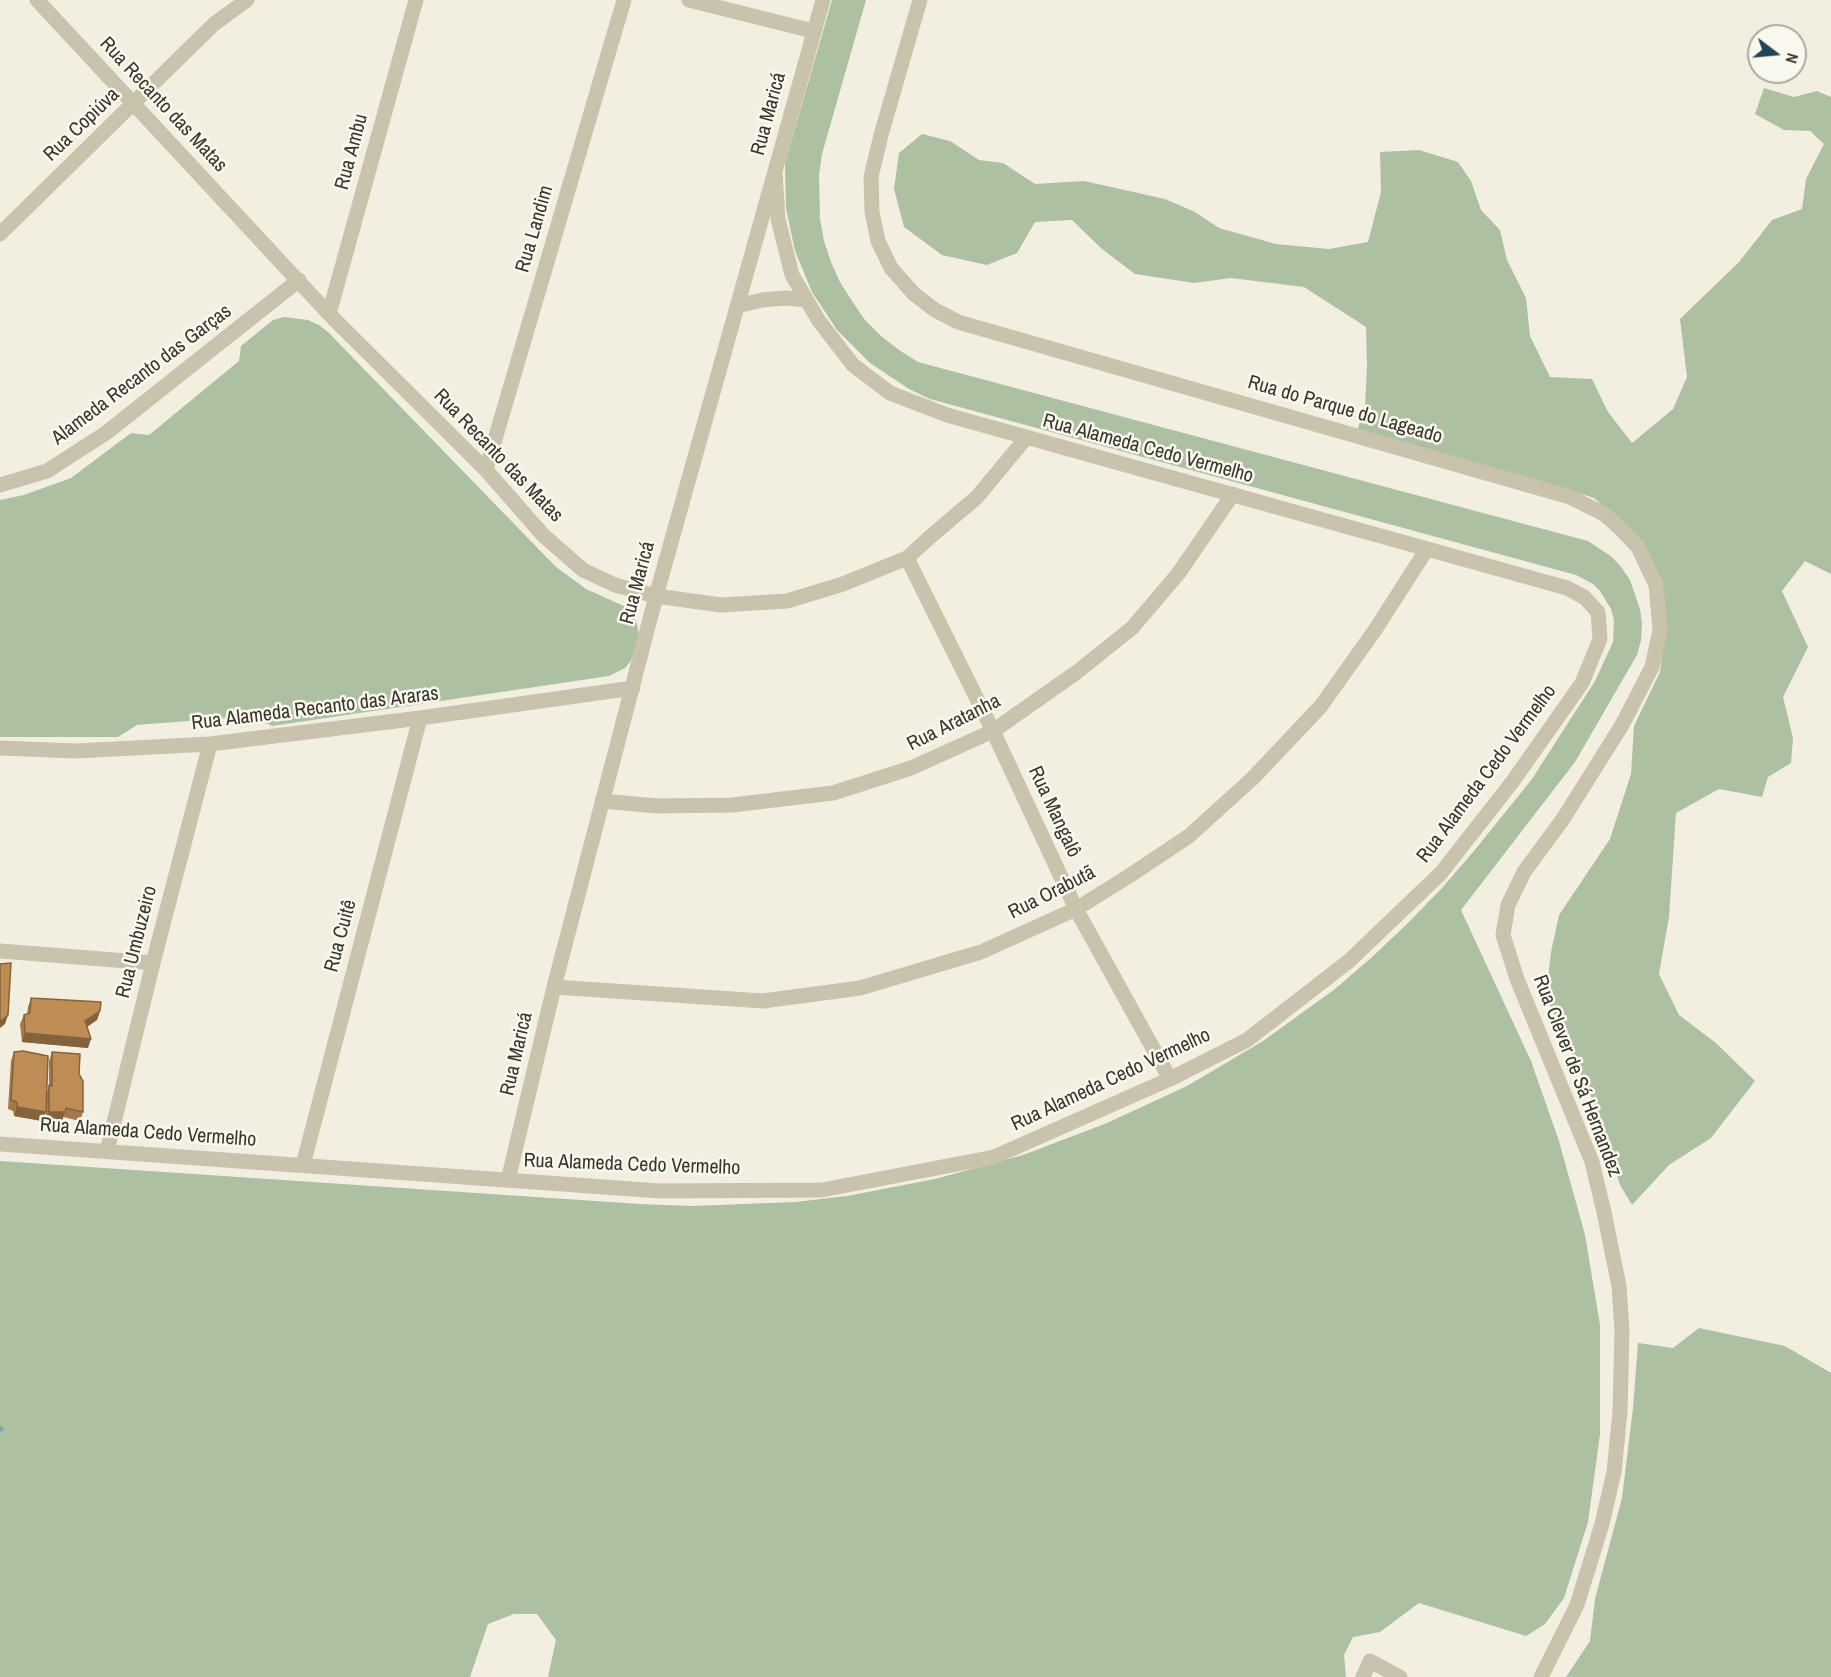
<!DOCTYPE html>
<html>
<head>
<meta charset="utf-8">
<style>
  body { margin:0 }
  #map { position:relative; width:1831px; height:1677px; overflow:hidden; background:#f2efe1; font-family:"Archivo Narrow",sans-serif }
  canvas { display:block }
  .north { position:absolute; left:1747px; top:24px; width:60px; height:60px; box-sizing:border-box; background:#f9f8ee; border:2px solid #acaaa0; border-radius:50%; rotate:106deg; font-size:16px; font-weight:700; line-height:24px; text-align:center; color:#39342c }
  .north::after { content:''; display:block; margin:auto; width:21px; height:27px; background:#244457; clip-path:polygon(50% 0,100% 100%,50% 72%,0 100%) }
</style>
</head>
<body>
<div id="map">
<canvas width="1831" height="1677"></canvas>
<div class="north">N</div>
</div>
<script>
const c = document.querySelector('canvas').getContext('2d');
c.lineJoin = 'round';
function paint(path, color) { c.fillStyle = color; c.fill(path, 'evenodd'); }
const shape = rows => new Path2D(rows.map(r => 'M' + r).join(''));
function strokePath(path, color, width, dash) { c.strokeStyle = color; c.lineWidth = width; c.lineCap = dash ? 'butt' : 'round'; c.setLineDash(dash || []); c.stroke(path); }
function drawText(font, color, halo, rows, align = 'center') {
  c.font = font + ' "Archivo Narrow",sans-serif'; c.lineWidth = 5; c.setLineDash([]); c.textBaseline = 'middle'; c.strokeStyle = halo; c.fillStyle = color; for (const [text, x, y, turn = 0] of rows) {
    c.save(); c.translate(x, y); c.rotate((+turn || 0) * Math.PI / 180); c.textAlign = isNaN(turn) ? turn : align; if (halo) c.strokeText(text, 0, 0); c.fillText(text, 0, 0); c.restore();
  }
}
paint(shape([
  [832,0,866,0,822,154,819,176,820,219,824,241,831,262,840,282,852,301,865,320,881,336,899,350,918,362,1588,541,1612,557,1622,568,1630,580,1640,609,1642,624,1641,640,1637,655,1575,762,1461,910,1531,1061,1559,1141,1585,1235,1600,1325,1600,1434,1588,1522,1564,1598,1545,1624,1526,1636,1419,1603,1380,1632,1353,1637,1344,1655,1346,1677,548,1677,556,1640,537,1614,514,1614,488,1624,470,1677,0,1677,0,1161,640,1204,692,1206,795,1202,847,1196,935,1179,1023,1155,1107,1123,1187,1086,1263,1041,1335,989,1372,957,1408,923,1442,888,1474,851,1532,779,1595,681,1613,642,1614,620,1611,609,1600,591,1593,584,1576,575,930,399,909,389,870,363,837,330,812,292,795,251,786,208,785,163],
  [1764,88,1794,97,1817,91,1831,97,1831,574,1805,561,1782,591,1808,647,1783,697,1793,738,1791,763,1768,777,1762,797,1719,789,1676,813,1669,917,1659,974,1679,1015,1716,1043,1755,1081,1711,1138,1669,1165,1632,1205,1620,1185,1595,1106,1546,997,1551,952,1559,915,1610,839,1631,774,1634,726,1660,672,1666,621,1633,532,1594,498,1537,480,1357,431,1365,408,1367,366,1366,327,1304,287,1231,278,1194,283,1135,274,1102,249,1072,220,1035,222,1017,253,987,265,942,255,904,227,894,189,899,153,922,134,950,141,979,160,1003,163,1035,184,1084,181,1165,199,1195,212,1219,228,1276,244,1329,249,1368,242,1381,192,1380,152,1419,150,1458,162,1471,181,1481,210,1500,230,1507,260,1526,298,1530,336,1550,377,1592,379,1608,412,1632,443,1673,409,1687,377,1680,319,1739,262,1772,220,1802,209,1806,179,1824,144,1810,131,1784,130,1755,114],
  [284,317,308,320,319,325,328,332,556,567,586,589,626,607,633,615,637,624,639,634,631,661,625,668,609,676,272,726,252,716,137,725,118,737,0,737,0,500,24,495,71,478,131,433,149,435,239,361,241,346,273,320],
  [1699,1328,1785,1346,1831,1373,1831,1677,1566,1677,1590,1641,1595,1599,1622,1498,1633,1408,1638,1343,1673,1348]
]), '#adc0a2');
strokePath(shape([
  [0,1429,1,1429]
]), '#829ead', 5);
strokePath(shape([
  [37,0,329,314,486,470,543,535,583,570,615,585,656,596,721,605,787,601,843,584,907,558,930,537,977,497,1026,438],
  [689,0,813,31],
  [920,0,881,135,871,177,872,212,878,241,891,268,914,294,935,310,958,322,1570,497,1604,514,1620,528,1638,547,1656,585,1660,630,1652,667,1622,725,1563,819,1524,872,1508,905,1503,935,1517,979,1592,1162,1604,1212,1619,1286,1622,1330,1620,1412,1614,1472,1602,1524,1577,1605,1541,1677],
  [0,234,214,24,247,0],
  [737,306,762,300,785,298,807,300],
  [329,314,416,0],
  [486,470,624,0],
  [0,485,47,471,106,433,299,280],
  [907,558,993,731,1076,909,1170,1079],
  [0,748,76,751,210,744,420,718,633,688],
  [602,801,658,806,732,805,833,793,911,768,993,731,1077,672,1132,628,1178,574,1233,494],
  [0,951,153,963],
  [554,987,763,1001,860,988,981,952,1076,909,1129,876,1189,836,1253,778,1321,706,1375,630,1427,549],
  [0,1144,660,1191,822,1190,994,1157,1170,1079,1247,1040,1349,961,1441,873,1513,781,1582,683,1600,639,1598,612,1584,597,1567,588,947,415,890,393,853,365,819,321,792,275,778,219,775,172],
  [107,1151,153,963,210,744],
  [303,1165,420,718],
  [508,1180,554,987,656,596,823,0],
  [1363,1677,1370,1661,1400,1677]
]), '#c9c3ae', 15);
paint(shape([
  [31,998,100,1011,97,1020,87,1027,88,1048,22,1042,20,1024,24,1015,27,1014,28,1007],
  [14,1052,47,1092,49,1085,49,1061,52,1052,79,1074,83,1112,80,1121,63,1117,62,1121,45,1121,46,1112,42,1121,14,1116,13,1111,8,1109,11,1061]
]), '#a37949');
paint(shape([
  [100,1011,97,1020,82,1030,85,1021],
  [8,1015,5,1024,0,1028,0,1022],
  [25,1033,91,1039,88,1048,22,1042],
  [17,1107,46,1112,42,1121,14,1116],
  [49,1112,65,1112,62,1121,45,1121]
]), '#84633c');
const building = shape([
  [11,963,8,1015,0,1022,0,964,11,963],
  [31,998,101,1002,100,1011,85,1021,91,1039,25,1033,24,1015,30,1013,31,998],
  [23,1051,48,1056,46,1112,17,1107,17,1102,11,1100,14,1052,23,1051],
  [52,1052,80,1054,79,1074,83,1081,83,1112,66,1108,65,1112,49,1112,49,1085,52,1086,52,1052]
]);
paint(building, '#bd8d55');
strokePath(building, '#84633c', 1.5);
drawText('20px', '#39342c', '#f9f8ee', [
  ["Rua Recanto das Matas",163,105,47],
  ["Rua Maricá",769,114,-75],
  ["Rua Copiúva",82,125,-44],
  ["Rua Ambu",352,152,-75],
  ["Rua Landim",535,229,-74],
  ["Alameda Recanto das Garças",142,375,-37],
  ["Rua do Parque do Lageado",1345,410,16],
  ["Rua Alameda Cedo Vermelho",1148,449,15],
  ["Rua Recanto das Matas",498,456,46],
  ["Rua Maricá",638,583,-75],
  ["Rua Alameda Recanto das Araras",315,709,-7],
  ["Rua Aratanha",954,723,-27],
  ["Rua Alameda Cedo Vermelho",1487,774,-53],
  ["Rua Mangalô",1054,812,65],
  ["Rua Orabutã",1052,893,-27],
  ["Rua Cuitê",341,936,-75],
  ["Rua Umbuzeiro",137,942,-76],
  ["Rua Maricá",517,1054,-77],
  ["Rua Clever de Sá Hernandez",1577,1076,69],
  ["Rua Alameda Cedo Vermelho",1111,1080,-25],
  ["Rua Alameda Cedo Vermelho",148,1133,4],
  ["Rua Alameda Cedo Vermelho",632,1165,2]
]);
</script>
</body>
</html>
